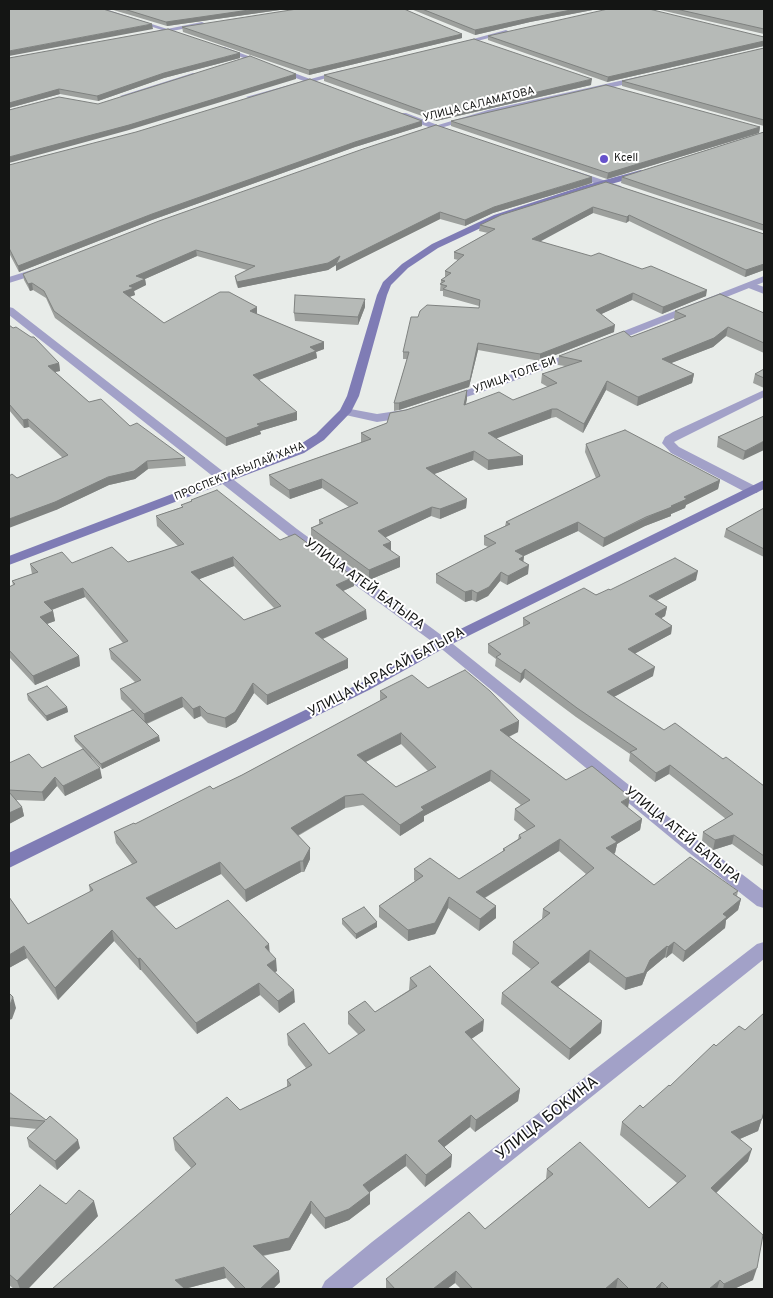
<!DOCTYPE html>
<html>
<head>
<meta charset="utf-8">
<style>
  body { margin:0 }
  #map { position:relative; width:773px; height:1298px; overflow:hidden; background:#e8ece9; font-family:Overpass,sans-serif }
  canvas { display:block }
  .frame { position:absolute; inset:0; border:10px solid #141514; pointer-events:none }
</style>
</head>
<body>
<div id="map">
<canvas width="773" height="1298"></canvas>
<div class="frame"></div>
</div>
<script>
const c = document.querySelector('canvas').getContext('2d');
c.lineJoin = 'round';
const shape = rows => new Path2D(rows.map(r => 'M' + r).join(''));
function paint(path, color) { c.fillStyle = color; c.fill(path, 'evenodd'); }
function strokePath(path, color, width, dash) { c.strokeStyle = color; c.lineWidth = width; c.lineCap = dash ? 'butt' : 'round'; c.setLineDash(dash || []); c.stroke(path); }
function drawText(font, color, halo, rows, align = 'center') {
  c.font = font + ' Overpass,sans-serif'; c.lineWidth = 4; c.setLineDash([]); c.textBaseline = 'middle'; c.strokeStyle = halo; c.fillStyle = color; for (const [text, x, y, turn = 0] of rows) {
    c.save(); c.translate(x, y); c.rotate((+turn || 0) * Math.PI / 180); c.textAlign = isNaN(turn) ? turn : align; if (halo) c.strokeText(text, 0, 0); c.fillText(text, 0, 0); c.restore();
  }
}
paint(shape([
  [202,22,204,23,204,25,150,35,147,33,202,22],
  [506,30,508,31,508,33,458,46,455,44,506,30],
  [343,70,345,71,345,73,250,99,246,97,343,70],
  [193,73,199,74,127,98,120,96,193,73],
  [642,76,645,76,645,80,490,114,419,134,415,132,488,110,642,76],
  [41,267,46,270,44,272,9,283,9,277,41,267],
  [750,282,764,287,764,294,746,287,745,285,750,282],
  [9,307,13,308,297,529,448,640,700,842,764,891,764,908,757,906,688,852,438,646,287,535,9,315,9,307],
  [764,390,764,397,674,442,679,447,757,487,758,490,757,493,747,493,671,453,662,443,665,437,673,432,764,390],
  [764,942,764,959,351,1289,321,1289,325,1281,372,1242,757,944,764,942]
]), '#a2a1c8');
paint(shape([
  [96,9,105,9,189,36,184,37,96,9],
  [220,47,224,47,329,86,322,88,220,49,220,47],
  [400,113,406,113,456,132,449,134,400,117,400,113],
  [573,170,621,186,622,188,615,190,570,175,569,173,573,170],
  [764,276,764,282,614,342,610,343,605,340,606,338,764,276],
  [577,351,582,354,581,356,497,387,448,403,442,400,444,398,577,351],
  [345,408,377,414,410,409,416,413,410,417,377,422,341,414,339,412,345,408]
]), '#a2a1c8');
paint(shape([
  [641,170,645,173,644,175,589,190,500,219,438,248,408,268,391,285,387,295,359,396,351,412,324,440,304,453,9,565,9,556,296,447,316,434,340,410,347,396,377,295,383,282,402,264,432,244,494,215,583,186,641,170],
  [764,480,764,489,448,646,369,690,9,868,9,853,359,684,438,640,764,480]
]), '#7f7cb5');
paint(shape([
  [110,9,287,9,167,26],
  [411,9,598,9,530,22,475,35],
  [656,9,764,9,764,34],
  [182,27,462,34,462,38,309,75,183,32],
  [488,36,764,37,764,46,607,82,488,40],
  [764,48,764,126,622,86,622,81],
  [9,58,240,58,164,78,98,101,60,94,9,108],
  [324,75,591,85,436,121,324,81],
  [451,121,760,127,759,133,607,179,451,126],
  [422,126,355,147,152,220,19,272,9,253,9,165],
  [764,132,764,231,621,183,622,177],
  [606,182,764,234,764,270,745,277,629,221,626,223,593,213,539,241,706,296,662,314,632,300,601,314,614,332,540,361,478,350,469,387,399,410,394,411,394,403,407,359,403,359,403,352,418,317,479,308,479,306,443,296,443,291,440,291,441,280,445,277,445,271,458,260,454,259,454,252,488,233,479,231,480,225],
  [592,183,493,213,465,226,440,219,336,271,336,265,328,270,238,288,236,283,235,276,247,270,197,256,145,279,146,285,134,291,135,295,129,297,164,323,257,307,257,314,324,342,324,349,316,352,317,358,259,380,297,420,260,431,261,434,226,446,55,318,46,298,33,290,30,291,24,280,23,274],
  [365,307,358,325,295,321,294,313],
  [675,311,764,313,764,353,726,336,713,347,671,363,694,374,692,383,637,406,606,390,583,433,556,417,551,418,496,438,523,465,488,470,473,460,434,474,467,499,466,508,440,519,431,516,385,537,391,551,400,567,369,580,311,537,311,528,319,524,319,520,349,507,322,488,290,499,270,485,269,475,362,442,361,442,361,433,387,423,406,410,467,390,467,399,466,404,513,400,548,387,541,383,542,374,565,366,558,365,559,356,631,337,675,320,674,319],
  [9,325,59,363,60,371,55,372,89,402,185,458,186,466,148,469,135,479,109,485,56,510,17,478,63,458,29,427,24,428,9,410],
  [764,369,764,388,753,383,755,374],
  [764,416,743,460,717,447,718,437],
  [586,444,720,480,718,489,686,505,685,508,671,514,671,516,645,526,603,547,578,531,524,556,523,561,528,574,507,585,500,581,488,596,476,602,472,600,465,602,436,583,436,574,488,547,484,545,484,536,505,526,506,522,596,478,585,452],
  [191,500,280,540,354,577,354,586,343,591,367,619,323,639,348,668,267,705,254,693,236,722,226,728,208,723,201,716,194,719,183,707,147,724,160,741,102,769,91,757,102,778,65,796,57,786,44,801,16,800,22,807,24,816,9,824,9,763,42,768,83,749,75,741,74,736,132,710,121,699,120,689,135,682,111,659,109,649,123,643,85,597,52,610,53,611,55,621,47,624,79,656,80,666,35,685,9,657,9,587,13,585,12,581,32,574,30,564,72,563,128,562,178,546,157,526,156,516,182,507,181,505,191,502],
  [234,566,274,608,244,620,199,579],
  [764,508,764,557,724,537,726,529],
  [696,580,656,601,667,607,665,616,661,618,672,626,671,634,635,653,653,676,614,697,664,730,723,759,764,786,764,867,732,844,713,850,702,841,703,832,726,819,669,774,655,782,629,761,630,754,576,717,524,678,520,683,495,666,496,659,488,653,488,644,523,627,523,618,610,590],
  [428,688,519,721,518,732,509,737,566,780,628,808,642,819,640,830,617,844,615,853,614,854,654,885,738,891,737,896,741,899,738,910,726,920,725,928,683,962,672,953,666,958,665,957,647,972,642,985,625,990,589,962,558,987,602,1021,601,1033,569,1060,501,1004,502,993,531,969,512,954,513,942,542,919,543,909,586,874,559,851,485,898,496,906,496,918,479,931,448,908,435,934,408,941,379,917,379,906,415,881,414,880,414,869,459,879,503,852,503,849,518,839,519,835,527,831,514,820,515,809,521,805,490,781,424,816,424,821,400,836,363,805,345,808,298,836,310,848,310,859,304,872,301,872,246,902,221,874,154,907,176,929,269,944,269,952,277,971,275,972,295,1002,279,1013,260,995,197,1034,141,970,140,970,114,941,58,1000,27,958,9,968,9,897,28,924,90,892,89,885,132,864,116,843,114,832,135,824,213,789,242,775,380,701,380,691],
  [401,744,428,771,396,787,366,762],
  [27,694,67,707,68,712,47,721,28,700],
  [342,919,377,922,377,927,356,939,342,924],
  [410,978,483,1031,471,1039,520,1089,518,1101,475,1132,470,1127,444,1147,452,1155,451,1167,425,1187,406,1166,369,1192,370,1204,349,1220,325,1229,311,1213,290,1250,263,1256,280,1282,273,1289,236,1289,226,1278,185,1289,191,1168,175,1150,173,1138,240,1110,287,1087,287,1080,306,1068,288,1045,287,1034,329,1054,359,1035,348,1024,348,1012,375,1012,409,990],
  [670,1086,764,1112,758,1131,740,1139,748,1161,716,1193,753,1280,734,1289,461,1289,455,1283,447,1289,386,1289,386,1279,485,1229,546,1179,547,1169,649,1208,677,1183,620,1135,622,1122,643,1108],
  [9,1092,80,1148,57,1170,29,1147,27,1138,37,1129,9,1126],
  [66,1204,98,1216,28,1289,14,1289,9,1285,9,1216]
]), '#9da09d');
paint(shape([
  [256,9,287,9,167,26,166,22],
  [576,9,598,9,530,22,475,35,475,30,530,18],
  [152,24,153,29,9,56,9,51],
  [462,34,462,38,309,75,309,70],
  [764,41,764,46,607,82,608,77],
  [240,53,240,58,164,78,98,101,97,96,164,73],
  [296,74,296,79,129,130,9,163,9,157],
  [592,79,591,85,436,121,437,116,444,114],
  [59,89,60,94,9,108,9,103],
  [422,121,422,126,355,147,152,220,19,272,18,266,152,214,355,142],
  [760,127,759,133,607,179,608,173],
  [592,177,592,183,493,213,465,226,465,220,494,207],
  [593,207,593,213,532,246,532,239],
  [440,212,440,219,336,271,336,265,328,270,238,288,237,282,340,256],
  [629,215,629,221,626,223,627,217],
  [196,250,197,256,145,279,146,285,134,291,135,295,124,299,123,292,129,286,136,276],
  [764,264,764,270,745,277,746,270],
  [32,283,33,290,30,291,28,284],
  [707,290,706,296,662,314,663,307],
  [633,293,632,300,595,317,596,310],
  [365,299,365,307,358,325,358,317],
  [257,307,257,314,250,311],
  [615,325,614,332,540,361,540,354],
  [728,327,726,336,713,347,661,367,662,359],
  [324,342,324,349,316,352,317,358,253,382,253,375,310,347],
  [478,343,478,350,469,387,399,410,399,403],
  [59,363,60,371,49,373,48,366],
  [694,374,692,383,637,406,638,397],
  [607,381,606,390,583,433,584,424],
  [467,390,467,399,463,414,464,405],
  [552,409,551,418,487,442,488,433],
  [297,412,297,420,260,431,261,434,226,446,226,438,257,424],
  [28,419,29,427,24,428,23,420],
  [764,441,764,450,743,460,745,451],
  [474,451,473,460,426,477,426,468],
  [523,456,523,465,488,470,488,460],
  [147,461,148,469,135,479,109,485,56,510,9,528,9,519],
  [322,479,322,488,290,499,289,490],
  [720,480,718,489,686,505,685,508,671,514,671,516,645,526,603,547,604,538,671,506,684,497],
  [467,499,466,508,440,519,440,509],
  [432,507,431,516,378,541,378,531],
  [578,522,578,531,515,560,515,551],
  [391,542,391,551,383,545],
  [524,556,523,565,519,559],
  [233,557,234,566,192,582,191,572],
  [400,557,400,567,369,580,369,570],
  [529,565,528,574,507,585,508,576],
  [698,571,696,580,648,605,649,596],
  [501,572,500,581,488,596,476,602,477,593],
  [354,577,354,586,336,594,336,585],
  [83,588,85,597,46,612,44,602],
  [472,590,472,600,465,602,465,592],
  [667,607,665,616,653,623,655,614],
  [366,610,367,619,315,642,315,633],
  [53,611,55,621,41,626,40,617],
  [672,626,671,634,627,658,628,649],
  [79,656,80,666,35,685,33,676],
  [348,659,348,668,267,705,267,695],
  [655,667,653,676,606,701,607,692],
  [525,669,524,678,520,683,521,674],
  [253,683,254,693,236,722,226,728,225,718],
  [182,697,183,707,145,724,144,714],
  [200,706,201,716,194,719,193,709],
  [67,707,68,712,47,721,46,716],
  [519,721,518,732,499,741,500,730],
  [401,733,401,744,357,766,357,755],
  [159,736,160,741,102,769,101,764],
  [670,765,669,774,655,782,656,773],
  [100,768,102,778,65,796,63,786],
  [491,770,490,781,424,816,424,821,400,836,400,825,421,807],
  [55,777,57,786,44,801,42,792],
  [345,796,345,808,291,839,291,828],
  [630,797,628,808,621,802],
  [22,807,24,816,9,824,9,813],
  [642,819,640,830,617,844,615,853,605,860,606,848,611,837],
  [734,835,732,844,713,850,715,840],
  [560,839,559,851,476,903,476,892],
  [310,848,310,859,304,872,303,861],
  [300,861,301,872,246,902,245,890],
  [220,862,221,874,148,910,146,898],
  [449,897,448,908,435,934,408,941,408,930],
  [741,899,738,910,726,920,725,928,683,962,685,951,723,914],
  [496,906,496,918,479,931,480,919],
  [377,922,377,927,356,939,356,934],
  [112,930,114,941,58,1000,55,988],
  [674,942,672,953,666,958,668,947],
  [269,944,270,956,265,947],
  [24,946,27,958,9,968,9,955],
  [667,946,665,957,647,972,642,985,625,990,626,978],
  [590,950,589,962,550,993,551,982],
  [140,958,141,970,140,970,138,959],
  [276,959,277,971,268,976,267,965],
  [259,983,260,995,197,1034,196,1023],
  [294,990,295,1002,279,1013,278,1001],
  [13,997,16,1008,12,1019,9,1020,9,1007],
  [484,1020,483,1031,464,1044,465,1032],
  [602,1021,601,1033,569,1060,570,1049],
  [520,1089,518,1101,475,1132,476,1120],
  [764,1112,758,1131,728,1144,731,1132],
  [471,1115,470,1127,438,1152,438,1141],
  [78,1140,80,1148,57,1170,55,1161],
  [752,1149,748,1161,708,1201,711,1188],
  [406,1154,406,1166,363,1197,363,1185],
  [452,1155,451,1167,425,1187,426,1175],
  [370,1193,370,1204,349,1220,325,1229,325,1218],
  [94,1201,98,1216,28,1289,20,1289,17,1281],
  [311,1201,311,1213,290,1250,254,1257,253,1246],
  [224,1267,226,1278,184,1289,175,1280],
  [757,1268,753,1280,734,1289,723,1289,724,1284],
  [279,1271,280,1282,273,1289,260,1289],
  [456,1271,455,1283,447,1289,433,1289],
  [618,1278,616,1289,605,1289],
  [720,1280,717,1289,709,1289],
  [662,1282,660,1289,655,1289]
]), '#7f8280');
const building = shape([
  [9,9,103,9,152,24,9,51,9,9],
  [124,9,256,9,166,22,124,9],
  [297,9,404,9,462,34,309,70,182,27,297,9],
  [422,9,576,9,530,18,475,30,422,9],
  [608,9,649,9,764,37,764,41,608,77,488,36,608,9],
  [676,9,764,9,764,29,676,9],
  [168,29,240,53,164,73,97,96,59,89,9,103,9,58,168,29],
  [474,39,592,79,437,116,324,75,474,39],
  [764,48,764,120,622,81,764,48],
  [250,56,296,74,129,125,9,157,9,110,59,97,98,104,250,56],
  [310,79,422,121,355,142,152,214,18,266,9,248,9,165,136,132,310,79],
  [606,85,760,127,608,173,451,121,606,85],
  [436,125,592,177,494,207,465,220,440,212,336,264,340,256,328,263,237,282,235,276,255,266,196,250,136,276,145,279,129,286,134,288,123,292,164,323,220,292,229,292,257,307,250,311,324,342,310,347,316,351,253,375,297,412,257,424,260,426,226,438,54,311,44,291,32,283,28,284,23,274,159,221,363,149,436,125],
  [764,132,764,225,622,177,764,132],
  [606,182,764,234,764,264,746,270,629,215,627,217,593,207,532,239,591,256,599,253,642,269,651,266,707,290,663,307,633,293,596,310,615,325,540,354,478,343,470,380,399,403,394,403,407,359,409,352,403,352,411,317,418,317,420,311,427,305,479,308,480,300,443,289,447,286,440,284,445,281,441,280,451,273,445,271,464,255,454,252,495,229,480,225,501,215,606,182],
  [720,294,764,313,764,343,728,327,714,338,662,359,694,374,638,397,607,381,584,424,557,409,552,409,488,433,523,456,488,460,474,451,426,468,467,499,440,509,432,507,378,531,391,542,383,545,400,557,369,570,311,528,323,523,319,520,358,503,322,479,289,490,269,475,371,439,361,433,387,423,390,413,406,410,467,390,464,405,499,392,513,400,557,383,542,374,582,361,559,356,624,331,631,337,686,316,675,311,720,294],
  [295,295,365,299,358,317,294,313,295,295],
  [9,325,13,328,16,327,31,337,34,337,59,363,48,366,89,402,101,399,130,426,137,423,185,458,147,461,134,471,108,477,55,502,9,519,9,476,12,474,17,478,68,455,28,419,23,420,9,404,9,325],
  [764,369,764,378,755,374,764,369],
  [764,416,764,441,745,451,718,437,764,416],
  [625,430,720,480,684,497,687,499,671,506,672,507,646,517,604,538,578,522,515,551,524,556,519,559,529,565,508,576,501,572,489,587,477,593,472,590,465,592,436,574,496,543,484,536,510,524,506,522,600,476,586,444,625,430],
  [217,490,280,540,295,534,354,577,336,585,366,610,315,633,348,659,267,695,253,683,235,712,225,718,207,713,200,706,193,709,182,697,144,714,120,689,141,680,109,649,128,641,83,588,44,602,53,611,40,617,79,656,33,676,9,650,9,587,15,584,12,581,38,572,30,564,62,552,72,563,112,547,128,562,184,544,156,516,183,507,181,505,192,501,191,500,217,490],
  [233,557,281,606,244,620,191,572,233,557],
  [764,508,764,549,726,529,764,508],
  [675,558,698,571,649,596,667,607,655,614,672,626,628,649,655,667,607,692,664,730,675,723,723,759,726,757,764,786,764,856,734,835,715,840,703,832,733,814,670,765,656,773,630,752,637,749,577,708,525,669,521,674,496,657,501,654,488,644,530,623,523,618,584,588,596,595,609,589,610,590,675,558],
  [465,670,490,691,519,721,500,730,566,780,592,766,630,797,621,802,642,819,611,837,617,842,606,848,654,885,690,857,738,891,733,894,741,899,723,914,727,917,685,951,674,942,668,947,667,946,650,960,644,973,626,978,590,950,551,982,602,1021,570,1049,502,993,539,963,513,942,550,913,543,909,594,868,560,839,476,892,496,906,480,919,449,897,435,923,408,930,379,906,423,876,414,869,430,858,459,879,505,850,503,849,521,838,519,835,535,826,515,809,530,800,491,770,421,807,424,810,400,825,363,794,345,796,291,828,310,848,303,861,300,861,245,890,220,862,146,898,176,929,228,900,269,944,265,947,276,959,267,965,294,990,278,1001,259,983,196,1023,140,958,138,959,112,930,55,988,24,946,9,955,9,897,28,924,93,890,89,885,137,862,114,832,134,823,135,824,210,786,213,789,242,775,387,697,380,691,412,675,428,688,465,670],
  [401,733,436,767,396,787,357,755,401,733],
  [47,686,67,707,46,716,27,694,47,686],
  [133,710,159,736,101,764,74,736,133,710],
  [83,749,100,768,63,786,55,777,42,792,9,790,9,763,29,754,42,768,83,749],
  [9,792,22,807,9,813,9,792],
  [364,907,377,922,356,934,342,919,364,907],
  [430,966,484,1020,465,1032,520,1089,476,1120,471,1115,438,1141,452,1155,426,1175,406,1154,363,1185,370,1193,349,1209,325,1218,311,1201,289,1238,253,1246,279,1271,260,1289,246,1289,224,1267,175,1280,185,1289,52,1289,196,1164,173,1138,227,1097,240,1110,291,1085,287,1080,312,1065,287,1034,304,1023,329,1054,365,1030,348,1012,365,1001,375,1012,417,986,410,978,430,966],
  [9,993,13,997,9,1007,9,993],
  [764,1013,764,1111,762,1119,731,1132,752,1149,711,1188,763,1235,757,1268,724,1284,720,1280,709,1289,669,1289,662,1282,655,1289,629,1289,618,1278,605,1289,473,1289,456,1271,433,1289,395,1289,386,1279,469,1212,485,1229,553,1174,547,1169,580,1142,649,1208,686,1176,622,1122,640,1105,643,1108,669,1085,670,1086,714,1044,716,1046,739,1026,745,1030,764,1013],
  [9,1092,46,1120,50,1116,78,1140,55,1161,27,1138,45,1121,9,1118,9,1092],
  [40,1185,66,1204,79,1190,94,1201,17,1281,9,1274,9,1216,40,1185]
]);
paint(building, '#b6bab7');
strokePath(building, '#7f8280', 1);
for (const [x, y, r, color] of [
  [604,159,5,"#6652cb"]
]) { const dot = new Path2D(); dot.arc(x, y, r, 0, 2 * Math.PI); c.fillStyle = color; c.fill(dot); strokePath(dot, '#fff', 2); }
drawText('11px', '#141514', '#fff', [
  ["УЛИЦА САЛАМАТОВА",479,105,-14],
  ["УЛИЦА ТОЛЕ БИ",515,376,-20],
  ["ПРОСПЕКТ АБЫЛАЙ ХАНА",240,472,-22]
]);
drawText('11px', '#141514', '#fff', [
  ["Kcell",614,159]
], 'left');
drawText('14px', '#141514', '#fff', [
  ["УЛИЦА АТЕЙ БАТЫРА",364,585,36],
  ["УЛИЦА КАРАСАЙ БАТЫРА",387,673,-28],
  ["УЛИЦА АТЕЙ БАТЫРА",682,836,39]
]);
drawText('16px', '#141514', '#fff', [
  ["УЛИЦА БОКИНА",548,1119,-38]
]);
</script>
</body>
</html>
